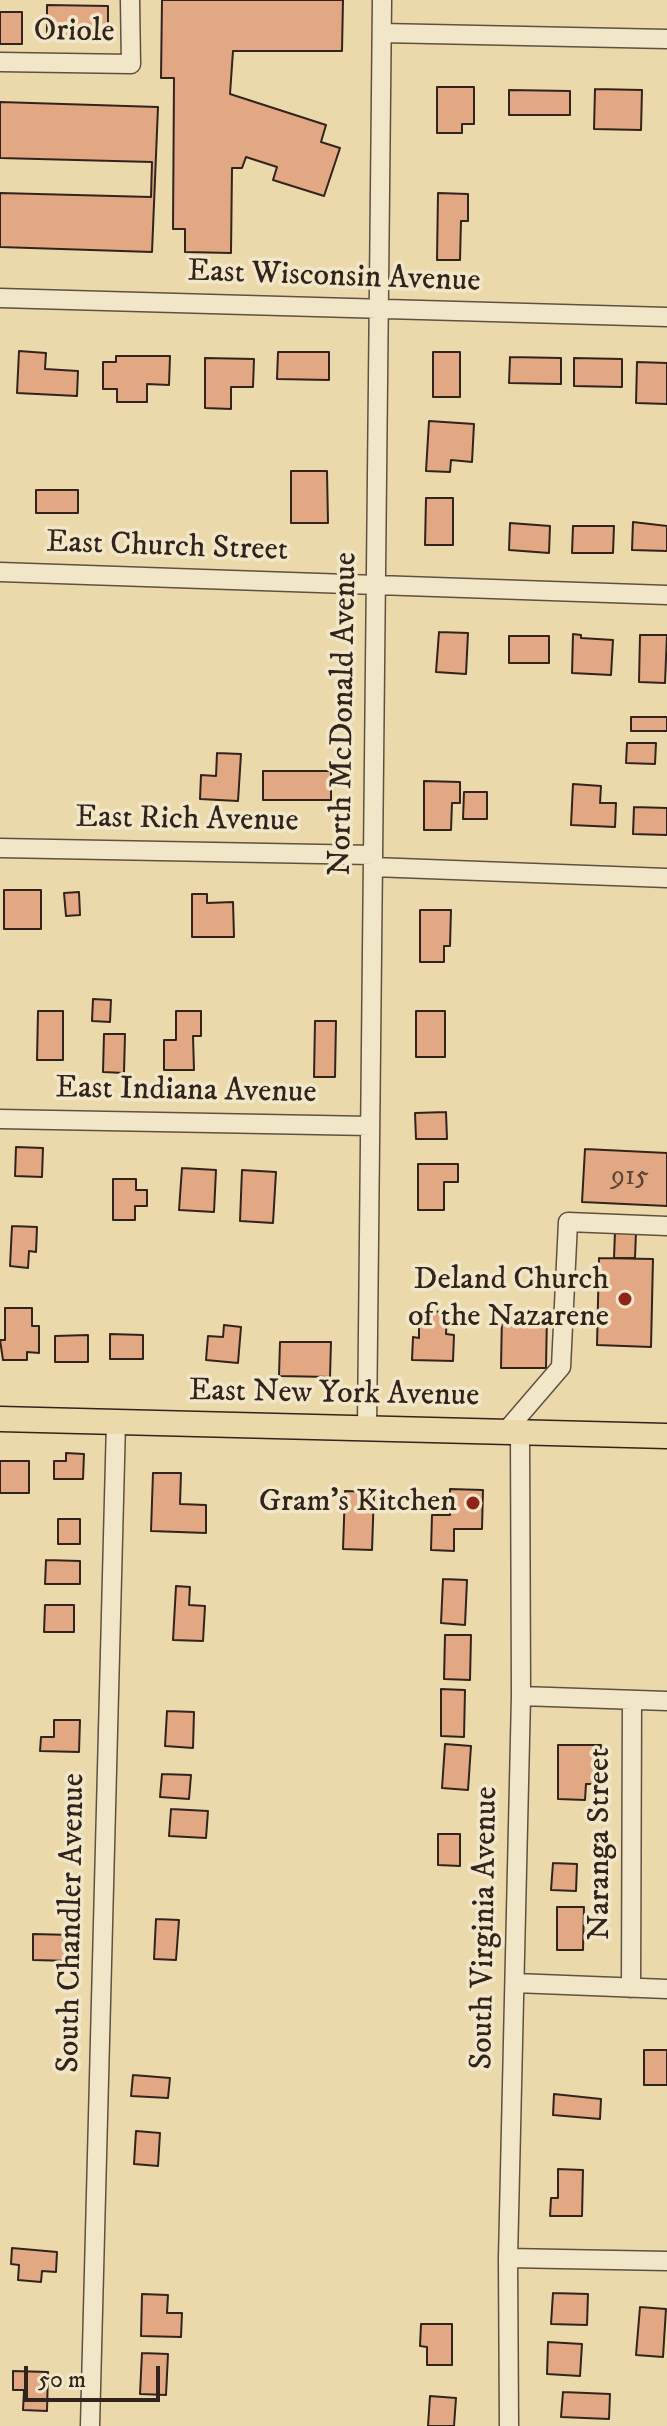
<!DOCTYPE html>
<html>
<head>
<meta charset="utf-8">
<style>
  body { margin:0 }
  #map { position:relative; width:667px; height:2426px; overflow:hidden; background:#ebd9ac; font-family:"IM FELL DW Pica",serif }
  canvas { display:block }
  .scale { position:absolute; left:24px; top:2366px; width:136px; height:36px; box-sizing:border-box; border:4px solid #32231c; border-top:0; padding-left:10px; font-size:24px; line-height:28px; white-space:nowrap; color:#32231c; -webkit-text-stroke:6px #f2e6c9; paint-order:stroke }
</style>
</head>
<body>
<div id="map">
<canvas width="667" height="2426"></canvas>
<div class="scale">50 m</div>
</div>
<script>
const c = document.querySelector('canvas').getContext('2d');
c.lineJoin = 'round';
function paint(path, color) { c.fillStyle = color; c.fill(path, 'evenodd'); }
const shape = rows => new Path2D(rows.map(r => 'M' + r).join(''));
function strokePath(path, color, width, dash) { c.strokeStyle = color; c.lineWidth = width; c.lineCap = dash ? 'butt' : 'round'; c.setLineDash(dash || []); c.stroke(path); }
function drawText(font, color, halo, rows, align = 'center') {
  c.font = font + ' "IM FELL DW Pica",serif'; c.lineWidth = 7; c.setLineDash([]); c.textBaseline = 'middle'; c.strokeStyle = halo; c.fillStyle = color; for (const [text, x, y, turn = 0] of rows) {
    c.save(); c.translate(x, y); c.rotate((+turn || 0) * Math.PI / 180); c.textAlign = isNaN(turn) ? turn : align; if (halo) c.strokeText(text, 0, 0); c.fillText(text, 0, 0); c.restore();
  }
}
const building = shape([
  [162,0,343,0,342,51,233,51,230,94,326,125,321,142,340,148,324,196,273,180,277,167,246,157,242,168,232,168,231,253,185,252,185,229,173,229,174,78,161,78,162,0],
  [47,5,108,6,108,38,47,38,47,5],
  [0,12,22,12,22,44,0,44,0,12],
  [437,87,474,87,474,124,462,124,462,133,437,133,437,87],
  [595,89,642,90,641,130,594,129,595,89],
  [509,90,570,91,570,115,509,115,509,90],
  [0,102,158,107,152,252,0,247,0,193,151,197,152,162,0,158,0,102],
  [438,193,468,194,468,221,461,221,460,260,437,260,438,193],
  [19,351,46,353,45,369,78,371,77,396,17,393,19,351],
  [278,352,329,352,329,380,277,379,278,352],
  [433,352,460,352,460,397,433,397,433,352],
  [116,356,170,356,169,385,147,384,147,402,117,402,117,389,103,389,103,362,116,362,116,356],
  [510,357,561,358,561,384,509,383,510,357],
  [205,358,254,359,253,387,231,387,231,409,205,408,205,358],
  [574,358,622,359,622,387,574,386,574,358],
  [637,362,667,363,667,404,636,403,637,362],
  [429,421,474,424,472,462,451,460,450,472,426,471,429,421],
  [291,471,327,471,328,523,291,523,291,471],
  [36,490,78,490,78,513,36,513,36,490],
  [426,498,453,498,453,545,425,545,426,498],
  [633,522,667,526,667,551,632,550,633,522],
  [510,523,550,526,549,553,509,550,510,523],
  [573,526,614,526,613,553,572,553,573,526],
  [439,632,468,633,466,674,436,672,439,632],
  [573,634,581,635,581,638,613,640,611,675,572,673,573,634],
  [640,635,667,635,665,683,639,682,640,635],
  [509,636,549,636,549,663,509,663,509,636],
  [631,717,667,717,667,731,631,731,631,717],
  [627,743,656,743,655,764,626,763,627,743],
  [217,753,241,754,238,801,200,799,201,775,216,776,217,753],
  [263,771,331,771,331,800,263,800,263,771],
  [424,781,460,782,460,803,452,803,451,830,424,830,424,781],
  [573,784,601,786,600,803,616,803,615,827,571,825,573,784],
  [464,792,487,792,487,819,463,819,464,792],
  [634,807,667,808,667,835,633,834,634,807],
  [4,890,41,890,41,929,4,929,4,890],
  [79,892,80,915,66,916,64,893,79,892],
  [192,894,207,894,207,903,233,902,234,937,192,937,192,894],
  [420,910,451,910,450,946,444,946,444,962,420,962,420,910],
  [93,999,111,1000,110,1022,92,1021,93,999],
  [38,1011,63,1011,63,1060,37,1060,38,1011],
  [176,1011,201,1011,201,1036,193,1036,194,1070,164,1070,164,1040,176,1040,176,1011],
  [416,1011,445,1011,445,1057,416,1057,416,1011],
  [315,1021,336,1021,335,1077,314,1077,315,1021],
  [104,1034,125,1034,124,1073,103,1072,104,1034],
  [446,1112,447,1139,416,1139,415,1113,446,1112],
  [16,1147,43,1148,42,1177,15,1176,16,1147],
  [585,1149,667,1153,667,1206,582,1202,585,1149],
  [418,1164,458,1164,458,1182,444,1182,444,1210,418,1210,418,1164],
  [182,1168,216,1170,214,1212,179,1210,182,1168],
  [242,1170,276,1172,273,1223,240,1221,242,1170],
  [113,1179,136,1179,136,1190,147,1190,147,1206,135,1206,135,1220,113,1220,113,1179],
  [12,1226,37,1227,36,1252,29,1251,28,1268,10,1266,12,1226],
  [615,1231,636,1232,635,1258,614,1258,615,1231],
  [599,1258,653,1259,651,1347,597,1345,599,1258],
  [5,1308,32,1308,32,1326,39,1326,39,1353,27,1352,27,1360,3,1360,0,1340,5,1340,5,1308],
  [419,1311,447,1312,446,1334,454,1335,453,1361,412,1360,413,1337,419,1338,419,1311],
  [502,1313,547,1313,546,1368,501,1368,502,1313],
  [224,1325,241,1327,238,1363,206,1360,208,1336,223,1337,224,1325],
  [110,1334,143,1335,143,1359,110,1359,110,1334],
  [88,1335,88,1362,55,1362,55,1336,88,1335],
  [280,1342,331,1342,330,1377,279,1376,280,1342],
  [66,1453,84,1454,83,1479,54,1479,54,1461,66,1461,66,1453],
  [0,1461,29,1461,29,1493,0,1493,0,1461],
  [153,1473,181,1473,180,1504,206,1505,206,1533,151,1531,153,1473],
  [450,1489,483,1490,482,1529,454,1529,454,1551,431,1550,432,1515,450,1515,450,1489],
  [345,1491,374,1492,372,1550,343,1549,345,1491],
  [58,1519,80,1519,80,1544,58,1544,58,1519],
  [46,1560,80,1561,80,1584,45,1584,46,1560],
  [443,1579,467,1580,465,1625,441,1623,443,1579],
  [176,1586,190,1587,189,1605,205,1606,203,1641,173,1640,176,1586],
  [45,1605,74,1605,74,1632,44,1632,45,1605],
  [445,1635,471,1635,470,1680,444,1679,445,1635],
  [441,1689,465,1690,464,1737,441,1736,441,1689],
  [167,1711,194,1712,193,1748,165,1746,167,1711],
  [54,1720,80,1720,79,1752,40,1751,41,1737,54,1737,54,1720],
  [445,1744,471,1746,468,1790,442,1788,445,1744],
  [558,1745,601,1745,601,1784,586,1784,585,1800,558,1799,558,1745],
  [162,1774,191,1775,189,1799,160,1797,162,1774],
  [171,1809,208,1811,206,1838,169,1836,171,1809],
  [438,1834,460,1834,460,1866,438,1865,438,1834],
  [553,1863,577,1864,576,1891,551,1890,553,1863],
  [557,1907,584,1907,583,1950,557,1950,557,1907],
  [156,1919,179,1920,176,1960,154,1959,156,1919],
  [33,1934,72,1935,71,1961,33,1960,33,1934],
  [644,2050,667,2050,667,2085,644,2085,644,2050],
  [133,2075,170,2078,168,2098,131,2096,133,2075],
  [554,2094,601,2099,600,2119,553,2115,554,2094],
  [136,2131,160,2133,158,2166,134,2164,136,2131],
  [558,2169,583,2170,582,2216,550,2216,551,2198,558,2198,558,2169],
  [12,2248,57,2252,56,2272,42,2271,41,2282,18,2280,19,2265,11,2264,12,2248],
  [553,2293,588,2294,587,2325,551,2324,553,2293],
  [142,2294,168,2295,167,2313,182,2313,181,2337,141,2336,142,2294],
  [640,2307,666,2309,663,2357,636,2355,640,2307],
  [421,2324,452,2324,452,2365,427,2365,427,2347,420,2346,421,2324],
  [548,2342,582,2344,580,2376,547,2374,548,2342],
  [142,2353,168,2354,166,2395,140,2394,142,2353],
  [13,2371,48,2372,47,2411,23,2410,24,2390,13,2390,13,2371],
  [563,2392,610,2394,609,2419,561,2417,563,2392],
  [430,2396,456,2398,454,2426,428,2426,430,2396]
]);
paint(building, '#e1a883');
strokePath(building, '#32231c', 2);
const minor = shape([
  [382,33,667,39],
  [0,62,131,64,130,0],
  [0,298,667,317],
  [0,572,667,595],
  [0,848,373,855],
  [373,867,667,878],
  [0,1119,370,1126],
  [367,1428,382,0],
  [506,1431,561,1367,568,1222,667,1226],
  [521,1696,667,1701],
  [515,1983,667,1989],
  [631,1988,632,1700],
  [508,2258,667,2261],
  [90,2426,116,1422],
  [509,2426,508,2258,521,1696,520,1432]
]);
const major = shape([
  [0,1419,667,1436]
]);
strokePath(minor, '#605040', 21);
strokePath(major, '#32231c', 27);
strokePath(minor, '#f2e6c9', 18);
strokePath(major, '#ebd9ac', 24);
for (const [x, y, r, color] of [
  [625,1299,8,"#8f2418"],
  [473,1503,8,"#8f2418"]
]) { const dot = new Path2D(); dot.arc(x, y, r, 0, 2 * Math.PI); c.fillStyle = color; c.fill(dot); strokePath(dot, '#f2e6c9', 3); }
drawText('28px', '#5e4436', null, [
  ["915",630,1178]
]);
drawText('32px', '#32231c', '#f2e6c9', [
  ["Oriole",74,33,1],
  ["East Wisconsin Avenue",334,278,2],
  ["East Church Street",167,548,2],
  ["North McDonald Avenue",345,714,-89],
  ["East Rich Avenue",187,821,1],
  ["East Indiana Avenue",186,1092,1],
  ["East New York Avenue",334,1395,1],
  ["Naranga Street",601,1844,-90],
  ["South Chandler Avenue",73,1923,-89],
  ["South Virginia Avenue",486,1928,-89]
]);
drawText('32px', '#32231c', '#f2e6c9', [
  ["Deland Church",609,1281],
  ["of the Nazarene",609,1318],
  ["Gram's Kitchen",457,1503]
], 'right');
</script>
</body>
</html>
